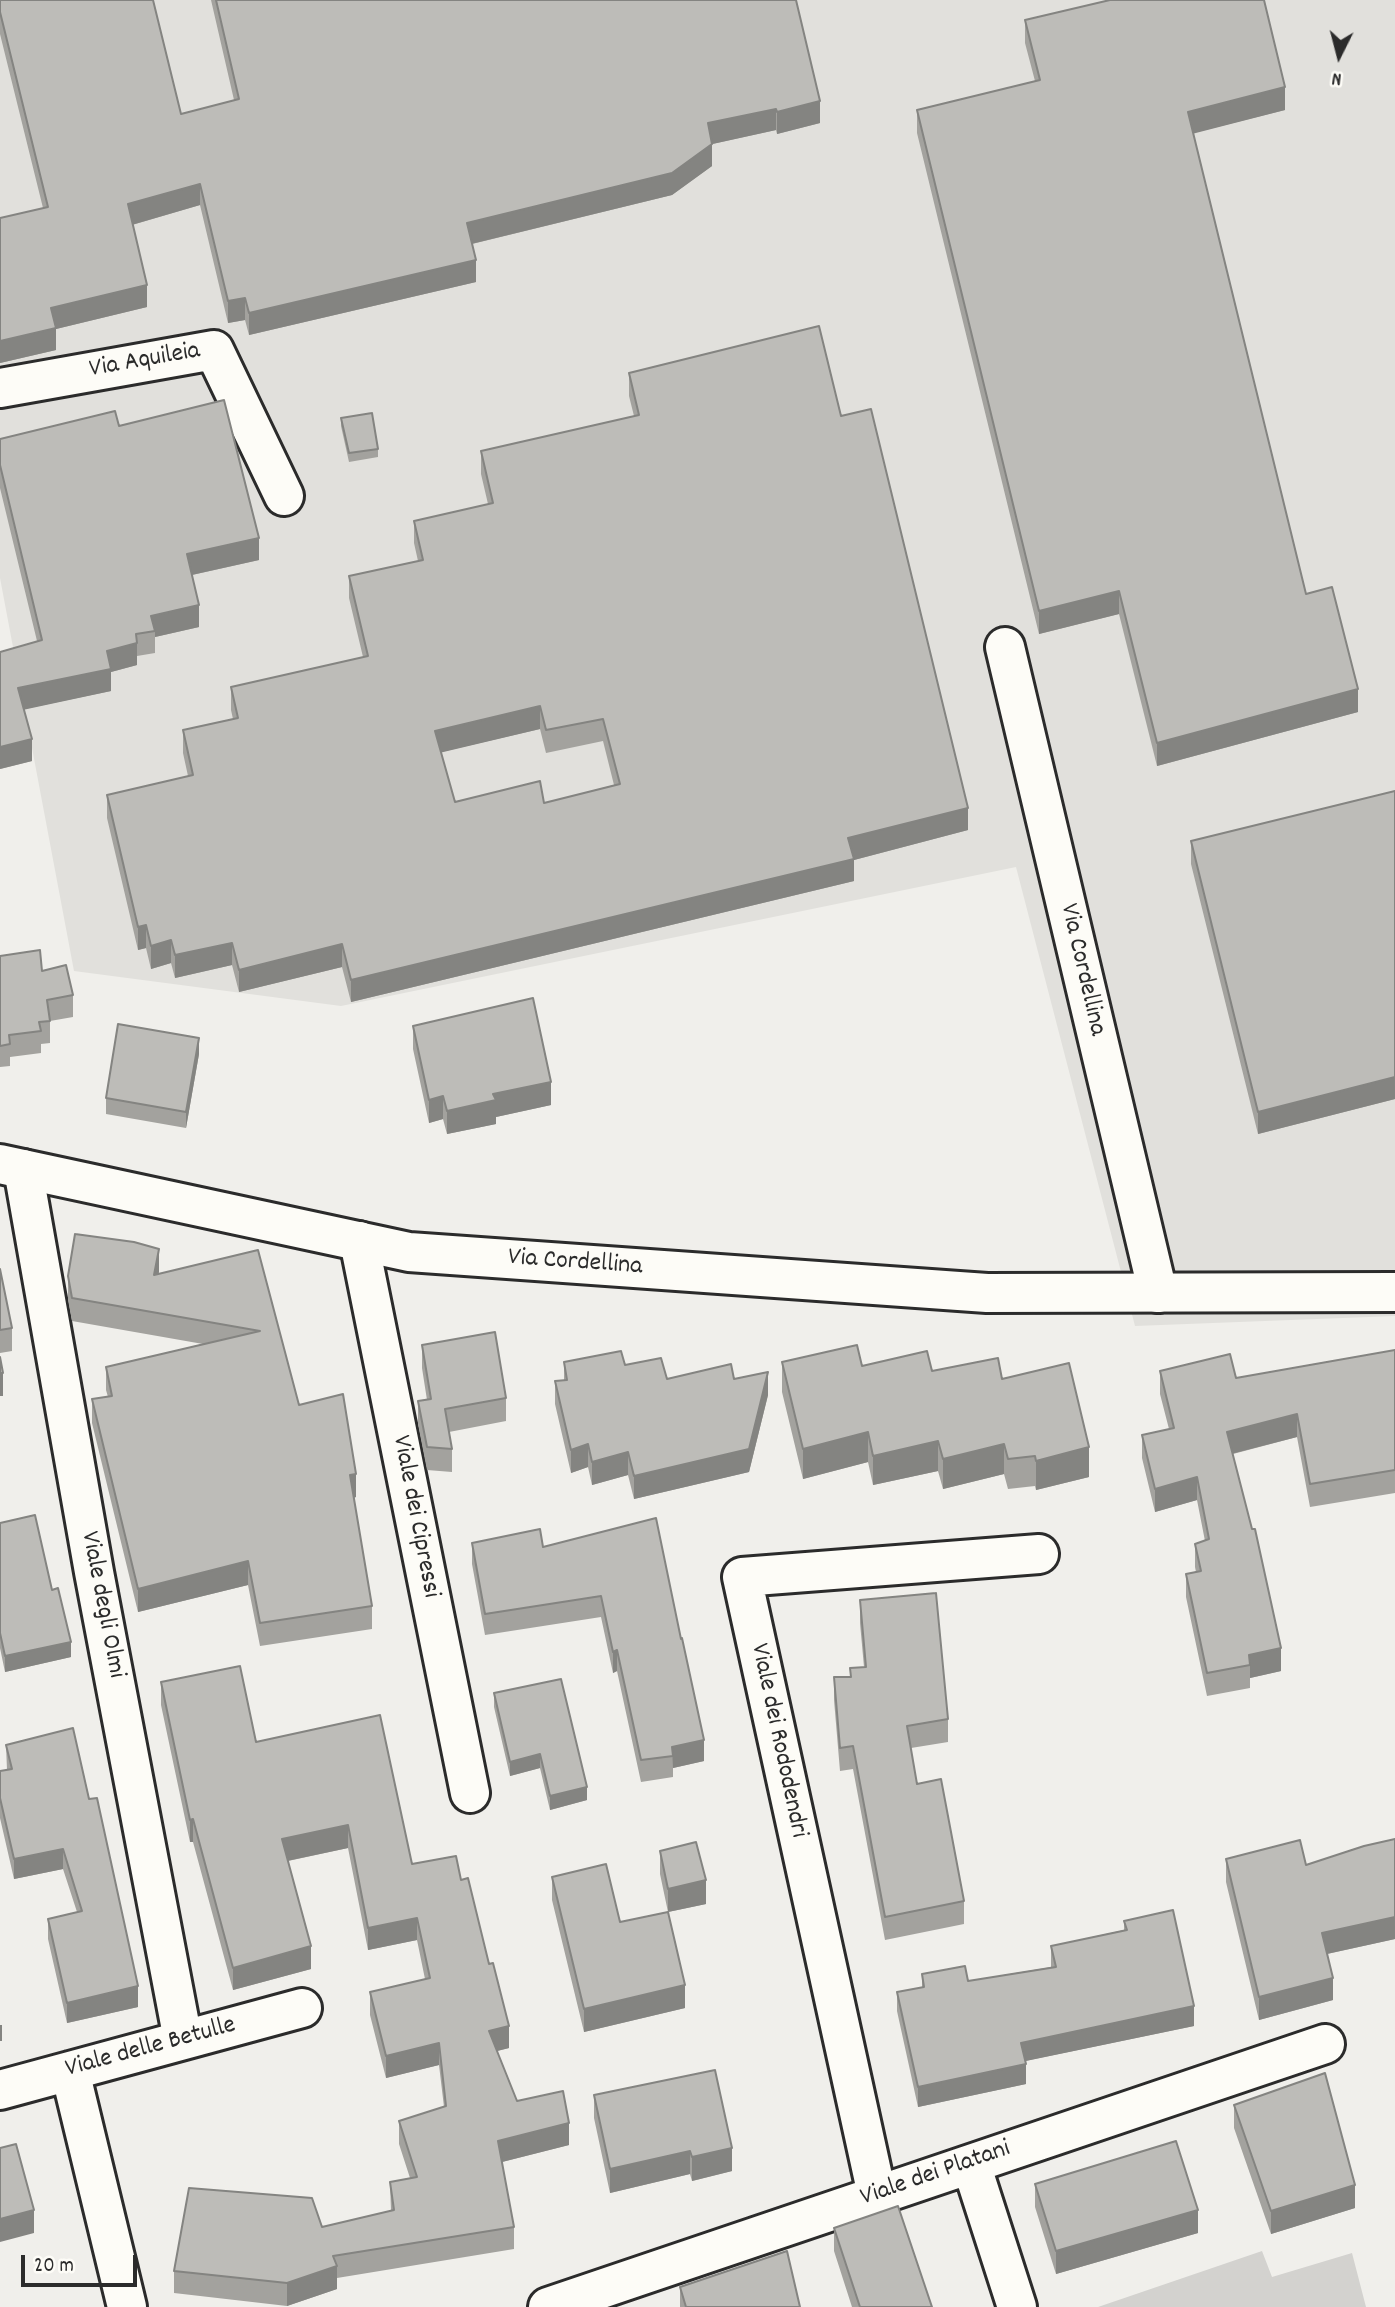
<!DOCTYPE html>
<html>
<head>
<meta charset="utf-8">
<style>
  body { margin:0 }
  #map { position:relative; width:1395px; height:2307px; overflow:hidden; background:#f0efeb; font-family:Dekko,sans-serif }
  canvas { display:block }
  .north { position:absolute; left:1304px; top:21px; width:70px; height:70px; -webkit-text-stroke:5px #fdfcf7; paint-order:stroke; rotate:186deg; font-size:19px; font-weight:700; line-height:28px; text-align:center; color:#2b2b2b }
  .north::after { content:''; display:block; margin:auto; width:24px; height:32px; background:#2b2b2b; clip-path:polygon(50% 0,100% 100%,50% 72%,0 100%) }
  .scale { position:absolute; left:21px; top:2255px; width:116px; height:32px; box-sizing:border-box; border:4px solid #2b2b2b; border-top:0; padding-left:9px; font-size:21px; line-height:24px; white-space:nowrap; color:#2b2b2b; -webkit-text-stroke:5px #fdfcf7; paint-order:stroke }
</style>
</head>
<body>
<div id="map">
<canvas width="1395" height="2307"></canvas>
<div class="north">N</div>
<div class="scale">20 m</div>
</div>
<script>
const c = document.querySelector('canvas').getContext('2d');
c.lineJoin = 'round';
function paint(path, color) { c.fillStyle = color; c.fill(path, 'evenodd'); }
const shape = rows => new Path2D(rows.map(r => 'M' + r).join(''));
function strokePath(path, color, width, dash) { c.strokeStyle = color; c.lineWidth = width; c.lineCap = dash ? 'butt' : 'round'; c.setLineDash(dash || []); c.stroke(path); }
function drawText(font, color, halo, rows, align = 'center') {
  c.font = font + ' Dekko,sans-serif'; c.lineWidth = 6; c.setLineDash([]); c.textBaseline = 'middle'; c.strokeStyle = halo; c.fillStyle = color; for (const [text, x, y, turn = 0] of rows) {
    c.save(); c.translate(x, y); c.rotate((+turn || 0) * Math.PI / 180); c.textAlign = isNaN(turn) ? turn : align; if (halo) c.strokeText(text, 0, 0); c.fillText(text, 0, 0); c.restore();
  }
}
paint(shape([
  [0,0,1395,0,1395,1316,1135,1326,1016,867,341,1006,74,971,0,578]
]), '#e1e0dc');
paint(shape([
  [1262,2251,1272,2277,1352,2253,1366,2307,1098,2307]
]), '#d3d2cf');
const street = shape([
  [0,388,214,350,284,496],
  [1005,647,1158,1293],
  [23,1169,94,1572,183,2040],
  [359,1241,470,1793],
  [70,2071,127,2307],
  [0,2090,302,2008],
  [971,2164,1017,2307],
  [877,2195,742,1577,1039,1554],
  [548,2307,1325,2044]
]);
const secondary = shape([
  [0,1164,409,1252,987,1293,1395,1292]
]);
strokePath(street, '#2b2b2b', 44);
strokePath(secondary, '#2b2b2b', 44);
strokePath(street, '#fdfcf7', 38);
strokePath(secondary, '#fdfcf7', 38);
paint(shape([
  [0,0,181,114,234,100,211,0,796,0,820,123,777,134,776,130,712,144,712,166,672,195,472,244,476,282,249,335,245,320,228,323,200,205,132,225,147,307,56,329,56,350,0,363,0,218,43,208,0,34],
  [1025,20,1285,110,1193,133,1306,594,1358,712,1157,766,1119,614,1039,634,917,133,917,110,1035,81,1025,43],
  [629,373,841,416,968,830,854,860,854,881,351,1002,342,967,239,992,232,965,175,978,171,963,151,969,146,948,138,950,107,818,107,795,188,776,183,753,183,730,233,719,231,710,231,687,363,657,349,598,349,576,418,561,414,543,414,521,488,504,481,474,481,451,634,416,629,396],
  [540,729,546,753,603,741,614,785,544,803,455,802,441,752],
  [341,418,378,449,378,457,349,462,341,426],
  [119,426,259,560,192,575,199,627,155,637,155,653,137,656,137,665,111,672,111,691,24,709,32,761,0,769,37,641,0,488,0,439],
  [1395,791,1395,1099,1258,1134,1191,864,1191,841],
  [0,956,42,971,73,995,73,1017,50,1021,50,1043,41,1044,41,1053,10,1057,10,1066,0,1067],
  [413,1026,551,1105,496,1117,496,1124,447,1134,443,1119,429,1123,413,1049],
  [199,1054,186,1128,106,1114,106,1098],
  [258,1250,299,1405,356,1497,354,1498,372,1606,372,1629,260,1646,248,1585,138,1612,92,1423,92,1399,108,1397,106,1390,106,1367,203,1344,72,1321,68,1300,68,1276,158,1274],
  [0,1269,12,1328,12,1351,0,1353],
  [422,1345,506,1398,506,1421,449,1432,452,1449,452,1472,427,1470,418,1424,418,1401,427,1400,422,1368],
  [1395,1350,1395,1493,1310,1507,1297,1437,1233,1454,1281,1671,1250,1678,1250,1688,1207,1696,1186,1597,1186,1574,1196,1572,1195,1567,1195,1544,1205,1541,1197,1500,1155,1512,1142,1458,1142,1435,1169,1429,1160,1394,1160,1371,1236,1378],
  [564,1362,625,1365,667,1379,734,1379,768,1395,749,1472,634,1499,628,1475,592,1485,588,1467,571,1473,555,1404,555,1381,564,1380],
  [782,1362,862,1366,932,1371,1002,1379,1089,1477,1036,1490,1035,1486,1008,1489,1004,1474,943,1489,938,1471,873,1485,868,1462,803,1479,782,1392],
  [656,1518,704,1761,673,1768,673,1777,641,1782,617,1671,613,1673,601,1617,485,1635,472,1564,472,1543,543,1547],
  [0,1523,52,1590,71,1657,5,1672,0,1648],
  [860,1600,948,1719,948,1742,911,1748,917,1784,964,1901,964,1924,885,1940,853,1769,840,1771,834,1700,834,1677,850,1677,864,1667,860,1623],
  [161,1682,256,1742,412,1864,461,1880,509,2048,497,2051,517,2101,569,2145,502,2162,514,2227,514,2249,337,2278,337,2289,287,2306,174,2293,174,2271,322,2227,391,2211,390,2182,410,2178,399,2144,399,2121,444,2107,439,2065,386,2078,370,2015,370,1992,425,1979,417,1940,368,1950,348,1848,288,1861,311,1969,233,1990,193,1842,190,1842,161,1705],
  [494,1693,587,1800,550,1810,540,1768,510,1776,494,1707],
  [73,1728,138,2007,67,2023,48,1939,48,1919,77,1912,63,1869,14,1879,0,1818,0,1771,7,1770,6,1745],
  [1395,1839,1395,1939,1327,1954,1333,2000,1259,2020,1226,1882,1226,1859,1306,1865],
  [660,1851,706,1904,668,1912,660,1874],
  [552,1877,620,1922,685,2008,584,2032,552,1900],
  [1124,1921,1194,2026,1025,2061,1026,2084,918,2107,897,2011,897,1992,922,1987,922,1974,968,1981,1051,1967,1051,1946,1124,1930],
  [594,2095,732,2171,692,2181,690,2174,610,2193,594,2118],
  [1234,2105,1355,2208,1271,2234,1234,2128],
  [1035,2184,1198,2233,1056,2274,1035,2207],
  [834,2228,932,2307,852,2307,834,2251],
  [680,2287,800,2307,680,2307]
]), '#a3a29e');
paint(shape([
  [1285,87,1285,110,1188,135,1188,112],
  [820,101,820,123,777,134,777,112],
  [776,109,776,130,708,145,708,123],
  [712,144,712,166,672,195,467,245,467,223],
  [200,184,200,205,128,226,128,204],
  [476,260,476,282,249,335,249,313],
  [147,285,147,307,56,329,56,350,0,363,0,341,51,308],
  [245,298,245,320,228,323,228,301],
  [259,538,259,560,187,576,187,554],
  [1119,591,1119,614,1039,634,1039,611],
  [199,605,199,627,155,637,155,631,151,616],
  [137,643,137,665,111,672,111,691,18,711,18,688,107,651],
  [1358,689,1358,712,1157,766,1157,743],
  [540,706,540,729,435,754,435,731],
  [32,739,32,761,0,769,0,747],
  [968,808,968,830,854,860,854,881,351,1002,351,980,848,838],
  [146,925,146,948,138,950,138,927],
  [171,940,171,963,151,969,151,946],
  [232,943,232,965,175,978,175,955],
  [342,944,342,967,239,992,239,970],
  [199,1038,199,1054,186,1128,186,1112],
  [1395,1077,1395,1099,1258,1134,1258,1112],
  [551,1082,551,1105,496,1117,496,1124,447,1134,447,1111,493,1094],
  [443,1096,443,1119,429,1123,429,1100],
  [159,1249,159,1272,154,1298,154,1275],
  [768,1372,768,1395,749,1472,634,1499,634,1476],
  [0,1373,3,1373,3,1396,0,1396],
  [1297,1414,1297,1437,1227,1455,1227,1432],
  [868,1432,868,1462,803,1479,803,1449],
  [938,1441,938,1471,873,1485,873,1456],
  [588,1444,588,1467,571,1473,571,1450],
  [1004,1444,1004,1474,943,1489,943,1459],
  [1089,1447,1089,1477,1036,1490,1036,1461],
  [628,1452,628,1475,592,1485,592,1462],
  [356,1474,356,1497,350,1498,350,1475],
  [1197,1477,1197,1500,1155,1512,1155,1489],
  [248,1561,248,1585,138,1612,138,1589],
  [71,1642,71,1657,5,1672,5,1656],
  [1281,1648,1281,1671,1250,1678,1250,1665,1249,1655],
  [617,1650,617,1671,613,1673,613,1652],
  [704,1740,704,1761,673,1768,672,1747],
  [540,1754,540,1768,510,1776,510,1762],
  [587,1787,587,1800,550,1810,550,1796],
  [193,1819,193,1842,190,1842,190,1820],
  [348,1825,348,1848,282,1862,282,1839],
  [63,1849,63,1869,14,1879,14,1859],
  [706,1880,706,1904,668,1912,668,1889],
  [1395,1917,1395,1939,1322,1955,1322,1933],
  [417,1918,417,1940,368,1950,368,1928],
  [311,1946,311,1969,233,1990,233,1968],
  [1333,1978,1333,2000,1259,2020,1259,1997],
  [685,1985,685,2008,584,2032,584,2009],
  [138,1986,138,2007,67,2023,67,2003],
  [1194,2006,1194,2026,1021,2062,1021,2043],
  [0,2025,2,2025,2,2041,0,2041],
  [509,2026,509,2048,489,2053,489,2031],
  [439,2043,439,2065,386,2078,386,2056],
  [1026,2064,1026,2084,918,2107,918,2087],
  [569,2123,569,2145,498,2163,498,2141],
  [732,2148,732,2171,692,2181,692,2157],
  [690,2151,690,2174,610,2193,610,2169],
  [1355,2185,1355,2208,1271,2234,1271,2211],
  [34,2210,34,2233,0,2242,0,2219],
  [1198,2210,1198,2233,1056,2274,1056,2251],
  [337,2266,337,2289,287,2306,287,2283]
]), '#848481');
const building = shape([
  [0,0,153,0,181,114,239,99,216,0,796,0,820,101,777,112,776,109,708,123,712,144,672,173,467,223,476,260,249,313,245,298,228,301,200,184,128,204,147,285,51,308,56,328,0,341,0,218,48,207,0,12,0,0],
  [1110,0,1264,0,1285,87,1188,112,1306,594,1332,587,1358,689,1157,743,1119,591,1039,611,917,110,1040,80,1025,20,1110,0],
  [819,326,841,416,871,409,968,808,848,838,854,859,351,980,342,944,239,970,232,943,175,955,171,940,151,946,146,925,138,927,107,795,193,775,183,730,238,718,231,687,368,656,349,576,423,560,414,521,493,503,481,451,639,415,629,373,819,326],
  [540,706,546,730,603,719,620,784,544,803,540,781,455,802,435,731,540,706],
  [224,400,259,538,187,554,199,605,151,616,155,631,136,634,137,643,107,651,111,669,18,688,32,739,0,747,0,652,42,640,0,465,0,439,115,411,119,426,224,400],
  [372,413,378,449,349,453,341,418,372,413],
  [1395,791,1395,1077,1258,1112,1191,841,1395,791],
  [40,950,42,971,66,965,73,995,47,1000,50,1021,39,1022,41,1031,9,1035,10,1044,0,1046,0,956,40,950],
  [533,998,551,1082,493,1094,496,1100,447,1111,443,1096,429,1100,413,1026,533,998],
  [118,1024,199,1038,186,1112,106,1098,118,1024],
  [75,1234,134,1242,159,1249,154,1275,258,1250,299,1405,343,1394,356,1474,350,1475,372,1606,260,1623,248,1561,138,1589,92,1399,112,1396,106,1367,260,1331,72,1298,68,1276,75,1234],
  [0,1269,12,1328,0,1330,0,1269],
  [495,1332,506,1398,445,1409,452,1449,427,1447,418,1401,431,1399,422,1345,495,1332],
  [857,1345,862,1366,927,1351,932,1371,998,1358,1002,1379,1069,1363,1089,1447,1036,1461,1035,1456,1008,1459,1004,1444,943,1459,938,1441,873,1456,868,1432,803,1449,782,1362,857,1345],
  [1395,1350,1395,1470,1310,1484,1297,1414,1227,1432,1252,1529,1255,1529,1281,1648,1249,1655,1250,1665,1207,1673,1186,1574,1201,1571,1195,1544,1209,1539,1197,1477,1155,1489,1142,1435,1174,1428,1160,1371,1230,1354,1236,1378,1395,1350],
  [621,1351,625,1365,661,1358,667,1379,731,1364,734,1379,768,1372,749,1449,634,1476,628,1452,592,1462,588,1444,571,1450,555,1381,567,1380,564,1362,621,1351],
  [0,1357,3,1373,0,1373,0,1357],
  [35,1515,52,1590,58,1588,71,1642,5,1656,0,1633,0,1523,35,1515],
  [656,1518,681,1639,682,1638,704,1740,672,1747,673,1756,641,1760,617,1650,613,1652,601,1596,485,1614,472,1543,540,1529,543,1547,656,1518],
  [936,1593,948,1719,907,1726,917,1784,941,1779,964,1901,885,1917,853,1746,840,1748,834,1677,851,1677,850,1668,866,1667,860,1600,936,1593],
  [240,1666,256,1742,380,1715,412,1864,456,1856,461,1880,468,1878,489,1964,493,1963,509,2026,489,2031,517,2101,563,2091,569,2123,498,2141,514,2227,333,2256,337,2266,287,2283,174,2271,189,2188,312,2198,322,2227,394,2210,390,2182,417,2177,399,2121,446,2106,439,2043,386,2056,370,1992,430,1978,417,1918,368,1928,348,1825,282,1839,311,1946,233,1968,193,1819,190,1820,161,1682,240,1666],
  [561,1679,587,1787,550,1796,540,1754,510,1762,494,1693,561,1679],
  [73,1728,89,1799,97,1798,138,1986,67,2003,48,1919,82,1911,63,1849,14,1859,0,1798,0,1771,12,1769,6,1745,73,1728],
  [1395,1839,1395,1917,1322,1933,1333,1978,1259,1997,1226,1859,1300,1840,1306,1865,1364,1846,1395,1839],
  [696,1842,706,1880,668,1889,660,1851,696,1842],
  [606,1864,620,1922,668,1912,685,1985,584,2009,552,1877,606,1864],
  [1173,1910,1194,2006,1021,2043,1026,2064,918,2087,897,1992,924,1987,922,1974,965,1966,968,1981,1056,1967,1051,1946,1127,1930,1124,1921,1173,1910],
  [715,2070,732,2148,692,2157,690,2151,610,2169,594,2095,715,2070],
  [1325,2073,1355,2185,1271,2211,1234,2105,1325,2073],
  [1176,2141,1198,2210,1056,2251,1035,2184,1176,2141],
  [16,2144,34,2210,0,2219,0,2148,16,2144],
  [898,2206,932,2307,860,2307,834,2228,898,2206],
  [787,2251,800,2307,686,2307,680,2287,787,2251]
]);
paint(building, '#bdbcb8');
strokePath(building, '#848481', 2);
drawText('26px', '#2b2b2b', '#fdfcf7', [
  ["Via Aquileia",145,362,-10],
  ["Via Cordellina",1081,970,77],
  ["Via Cordellina",575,1264,4],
  ["Viale dei Cipressi",414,1517,79],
  ["Viale degli Olmi",101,1605,79],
  ["Viale dei Rododendri",777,1741,78],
  ["Viale delle Betulle",151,2049,-15],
  ["Viale dei Platani",936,2175,-19]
]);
</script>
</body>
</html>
